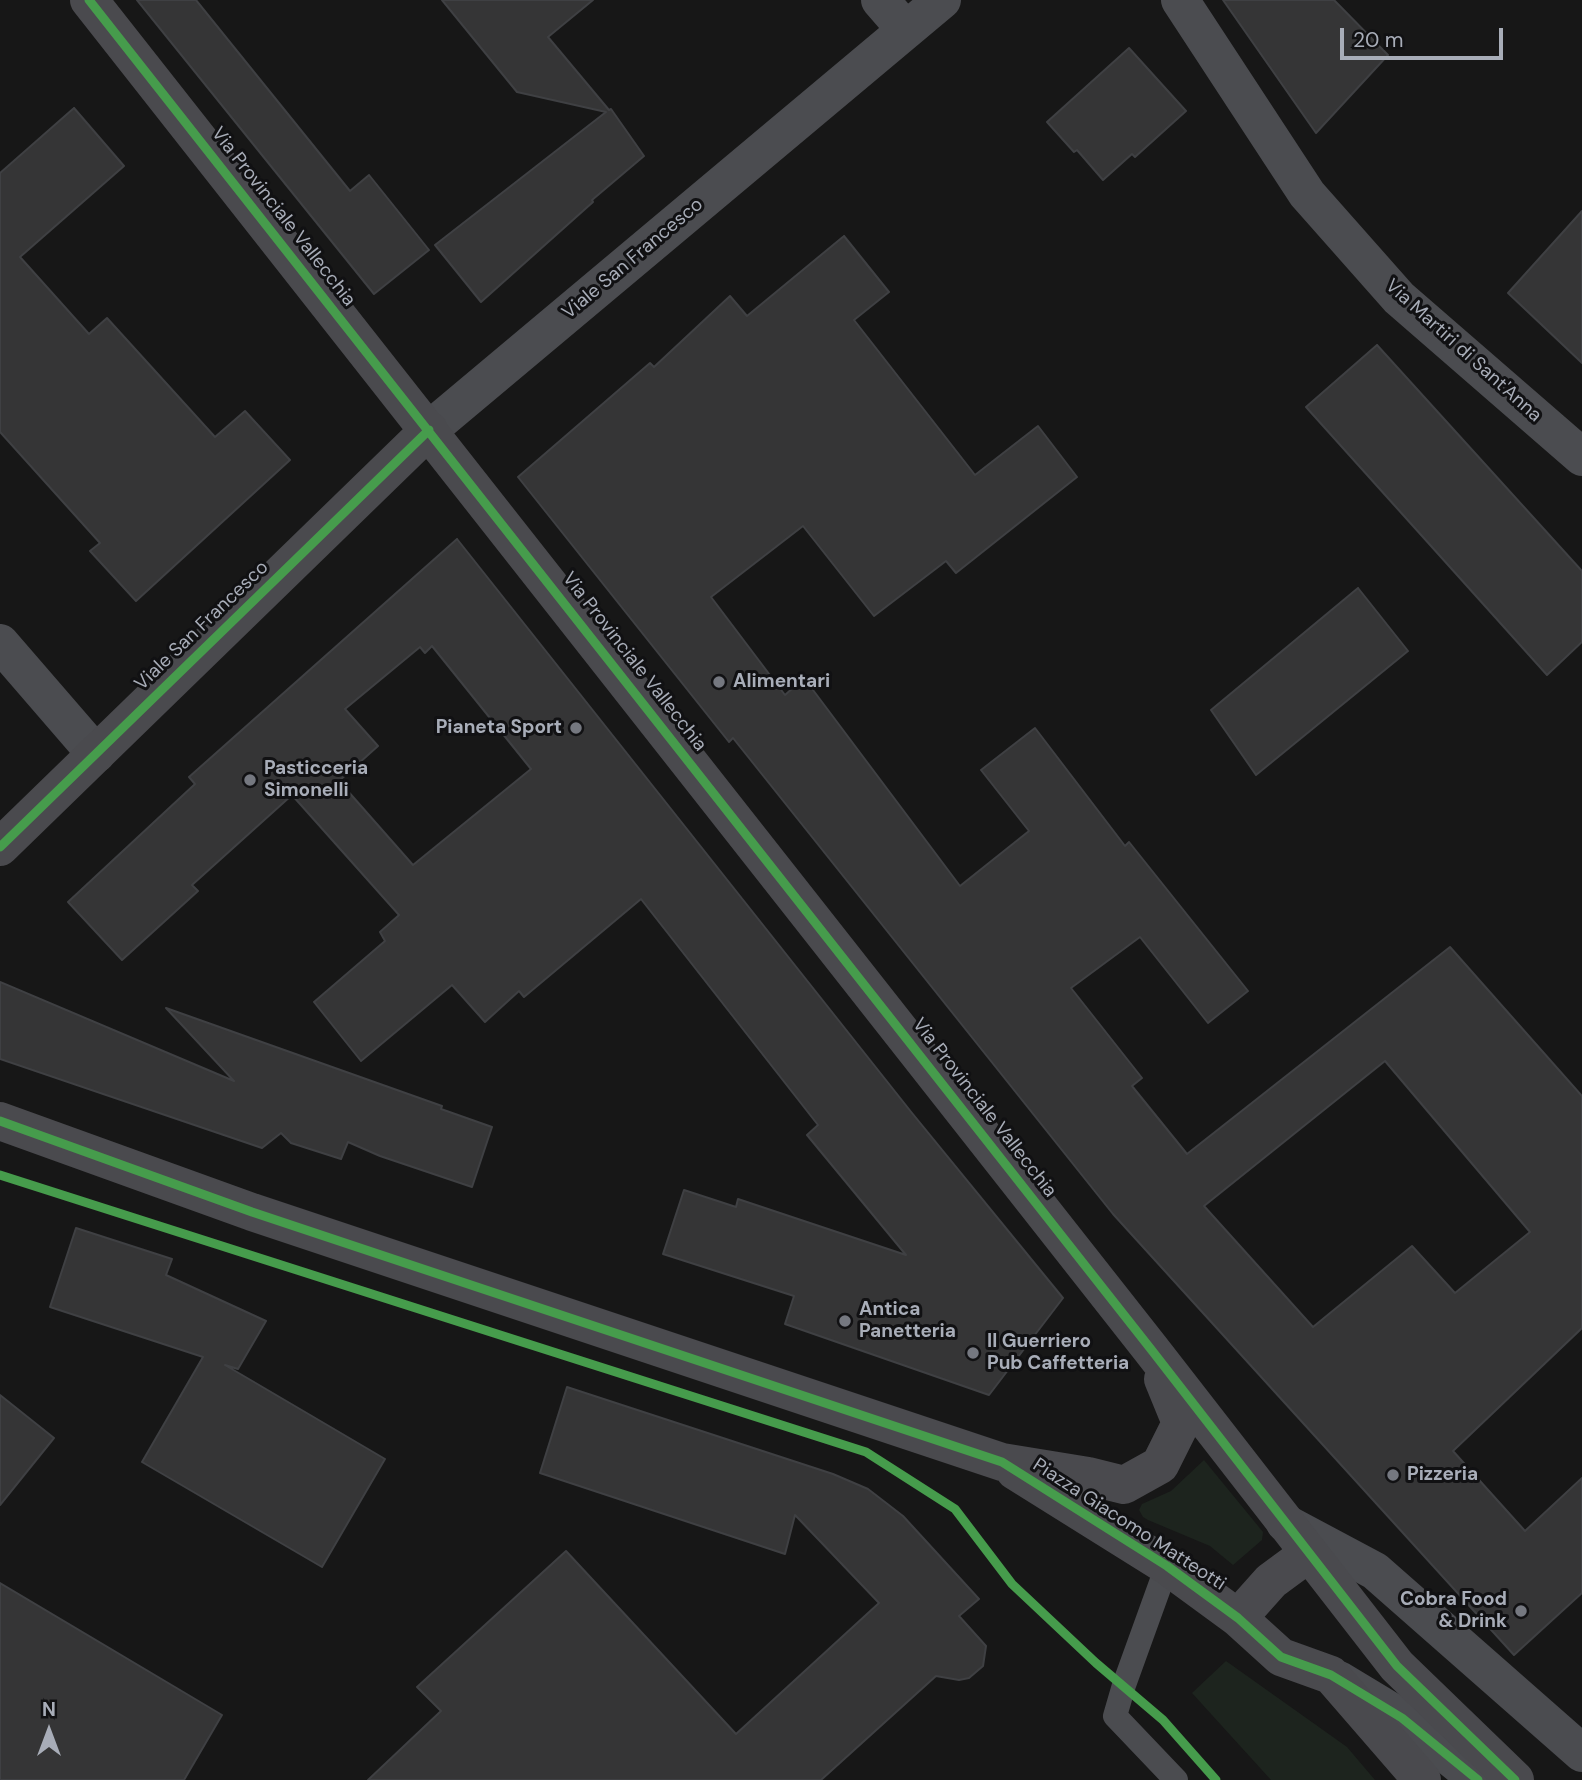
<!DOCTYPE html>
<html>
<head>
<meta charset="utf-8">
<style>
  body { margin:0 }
  #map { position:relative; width:1582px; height:1780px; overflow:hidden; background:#171717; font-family:"DM Sans",sans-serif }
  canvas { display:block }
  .north { position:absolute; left:14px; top:1696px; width:70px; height:70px; -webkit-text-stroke:5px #111113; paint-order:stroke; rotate:0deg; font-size:19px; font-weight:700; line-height:28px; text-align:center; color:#a8adb8 }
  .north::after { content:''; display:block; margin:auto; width:24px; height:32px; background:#a8adb8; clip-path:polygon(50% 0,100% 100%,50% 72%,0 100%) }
  .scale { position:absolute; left:1340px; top:28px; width:163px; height:32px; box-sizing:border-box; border:4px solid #a8adb8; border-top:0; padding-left:9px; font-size:21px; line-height:24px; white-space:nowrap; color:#a8adb8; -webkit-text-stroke:5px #111113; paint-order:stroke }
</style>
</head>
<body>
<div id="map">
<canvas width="1582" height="1780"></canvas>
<div class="north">N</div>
<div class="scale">20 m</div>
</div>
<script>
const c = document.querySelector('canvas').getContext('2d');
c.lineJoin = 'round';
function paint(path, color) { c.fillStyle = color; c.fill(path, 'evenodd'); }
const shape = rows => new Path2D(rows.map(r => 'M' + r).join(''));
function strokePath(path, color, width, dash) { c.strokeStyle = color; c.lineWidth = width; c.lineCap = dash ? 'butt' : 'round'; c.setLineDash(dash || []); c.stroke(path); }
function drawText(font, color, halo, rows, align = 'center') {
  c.font = font + ' "DM Sans",sans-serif'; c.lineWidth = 6; c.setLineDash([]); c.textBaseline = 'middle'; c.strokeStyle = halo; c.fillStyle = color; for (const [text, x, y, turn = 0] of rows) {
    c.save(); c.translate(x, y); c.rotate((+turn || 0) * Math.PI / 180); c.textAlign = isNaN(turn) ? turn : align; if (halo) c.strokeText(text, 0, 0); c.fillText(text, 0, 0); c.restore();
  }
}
paint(shape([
  [1204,1460,1263,1532,1262,1540,1233,1565,1210,1546,1148,1520,1143,1517,1139,1510,1142,1504,1171,1491],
  [1226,1661,1347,1747,1375,1780,1271,1780,1192,1693]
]), '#1d241e');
const building = shape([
  [137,0,196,0,350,191,369,175,429,250,374,294,137,0],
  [442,0,593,0,548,37,609,110,611,109,644,156,592,200,593,202,481,302,435,245,606,112,517,92,442,0],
  [1223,0,1334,0,1388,55,1316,133,1223,0],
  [1129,48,1186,111,1135,157,1132,154,1103,180,1077,150,1074,152,1047,122,1129,48],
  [74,108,124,166,20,257,89,334,107,318,215,437,245,411,290,460,136,601,90,551,100,543,0,432,0,173,74,108],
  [1582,211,1582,363,1508,293,1582,211],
  [844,236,889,292,854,320,975,475,1038,426,1077,477,956,573,946,561,874,616,803,526,711,597,785,695,804,678,960,886,1029,831,981,770,1035,728,1125,846,1129,842,1248,991,1208,1023,1140,937,1071,988,1142,1078,1132,1086,1187,1154,1450,947,1582,1096,1582,1328,1453,1451,1525,1531,1582,1478,1582,1593,1514,1655,1113,1214,733,738,729,742,518,477,650,363,654,367,730,296,747,316,844,236],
  [1385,1061,1530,1232,1455,1293,1412,1246,1313,1327,1204,1206,1385,1061],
  [1377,345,1582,571,1582,642,1547,675,1306,407,1377,345],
  [457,539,912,1113,1063,1298,989,1395,785,1324,794,1296,663,1254,684,1190,736,1207,738,1199,906,1255,807,1135,818,1125,641,899,524,997,519,991,485,1022,452,985,361,1061,314,1002,385,941,380,932,399,915,292,795,192,885,198,891,122,960,68,902,195,784,189,777,457,539],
  [432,646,531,769,413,865,339,781,378,746,345,709,420,647,425,653,432,646],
  [1358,588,1408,651,1256,775,1211,710,1358,588],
  [0,982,234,1081,166,1008,442,1106,441,1109,492,1127,472,1187,380,1156,348,1142,341,1159,291,1143,281,1133,262,1148,0,1059,0,982],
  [76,1228,172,1259,166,1275,266,1321,238,1369,225,1365,385,1459,322,1567,142,1462,203,1357,50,1307,76,1228],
  [567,1387,833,1474,868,1489,903,1516,979,1599,959,1616,986,1646,983,1666,969,1678,959,1680,936,1676,821,1780,368,1780,441,1711,417,1687,566,1551,736,1734,879,1603,795,1515,785,1554,540,1473,567,1387],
  [0,1395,54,1438,0,1505,0,1395],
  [0,1583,222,1715,184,1780,0,1780,0,1583]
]);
paint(building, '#353536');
strokePath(building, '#3f4043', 2);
strokePath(shape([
  [1167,1566,1124,1685,1115,1716,1176,1780]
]), '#4b4c50', 24);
strokePath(shape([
  [880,0,906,30],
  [1180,0,1307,194,1399,298,1582,457],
  [429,430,942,0],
  [0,643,96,754],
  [1285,1523,1375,1571,1582,1753],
  [1339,1680,1402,1718,1478,1780]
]), '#4b4c50', 38);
strokePath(shape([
  [89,0,1150,1348,1397,1666,1515,1780],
  [0,847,429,430],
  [0,1121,252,1212,1002,1462,1088,1476,1124,1485,1160,1465,1181,1423,1163,1379],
  [1015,1471,1167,1566,1238,1618,1281,1657,1331,1675,1422,1780],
  [1238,1618,1271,1581,1309,1553]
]), '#4a4a4e', 38);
strokePath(shape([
  [89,0,1150,1348,1397,1666,1515,1780],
  [0,847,429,430],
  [0,1121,252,1212,1002,1462,1167,1566,1238,1618,1281,1657,1331,1675,1402,1718,1478,1780],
  [0,1175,866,1452,955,1509,1012,1584,1096,1663,1163,1720,1216,1780]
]), '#469c4c', 9);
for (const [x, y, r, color] of [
  [719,682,7,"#757880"],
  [576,728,7,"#757880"],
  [250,780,7,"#757880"],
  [845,1321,7,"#757880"],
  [973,1353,7,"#757880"],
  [1393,1475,7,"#757880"],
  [1521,1611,7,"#757880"]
]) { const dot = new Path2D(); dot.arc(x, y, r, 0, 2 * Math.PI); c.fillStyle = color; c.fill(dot); strokePath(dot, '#111113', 2.5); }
drawText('19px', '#a8adb8', '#111113', [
  ["Via Provinciale Vallecchia",283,217,52],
  ["Viale San Francesco",633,259,-40],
  ["Via Martiri di Sant'Anna",1463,351,42],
  ["Viale San Francesco",202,626,-44],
  ["Via Provinciale Vallecchia",634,662,52],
  ["Via Provinciale Vallecchia",984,1108,52],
  ["Piazza Giacomo Matteotti",1129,1525,33]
]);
drawText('bold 19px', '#a8adb8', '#111113', [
  ["Alimentari",733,682],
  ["Pianeta Sport",562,728,"right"],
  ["Pasticceria",264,769],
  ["Simonelli",264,791],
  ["Antica",859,1310],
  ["Panetteria",859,1332],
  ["Il Guerriero",987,1342],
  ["Pub Caffetteria",987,1364],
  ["Pizzeria",1407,1475],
  ["Cobra Food",1507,1600,"right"],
  ["& Drink",1507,1622,"right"]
], 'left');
</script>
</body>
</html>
